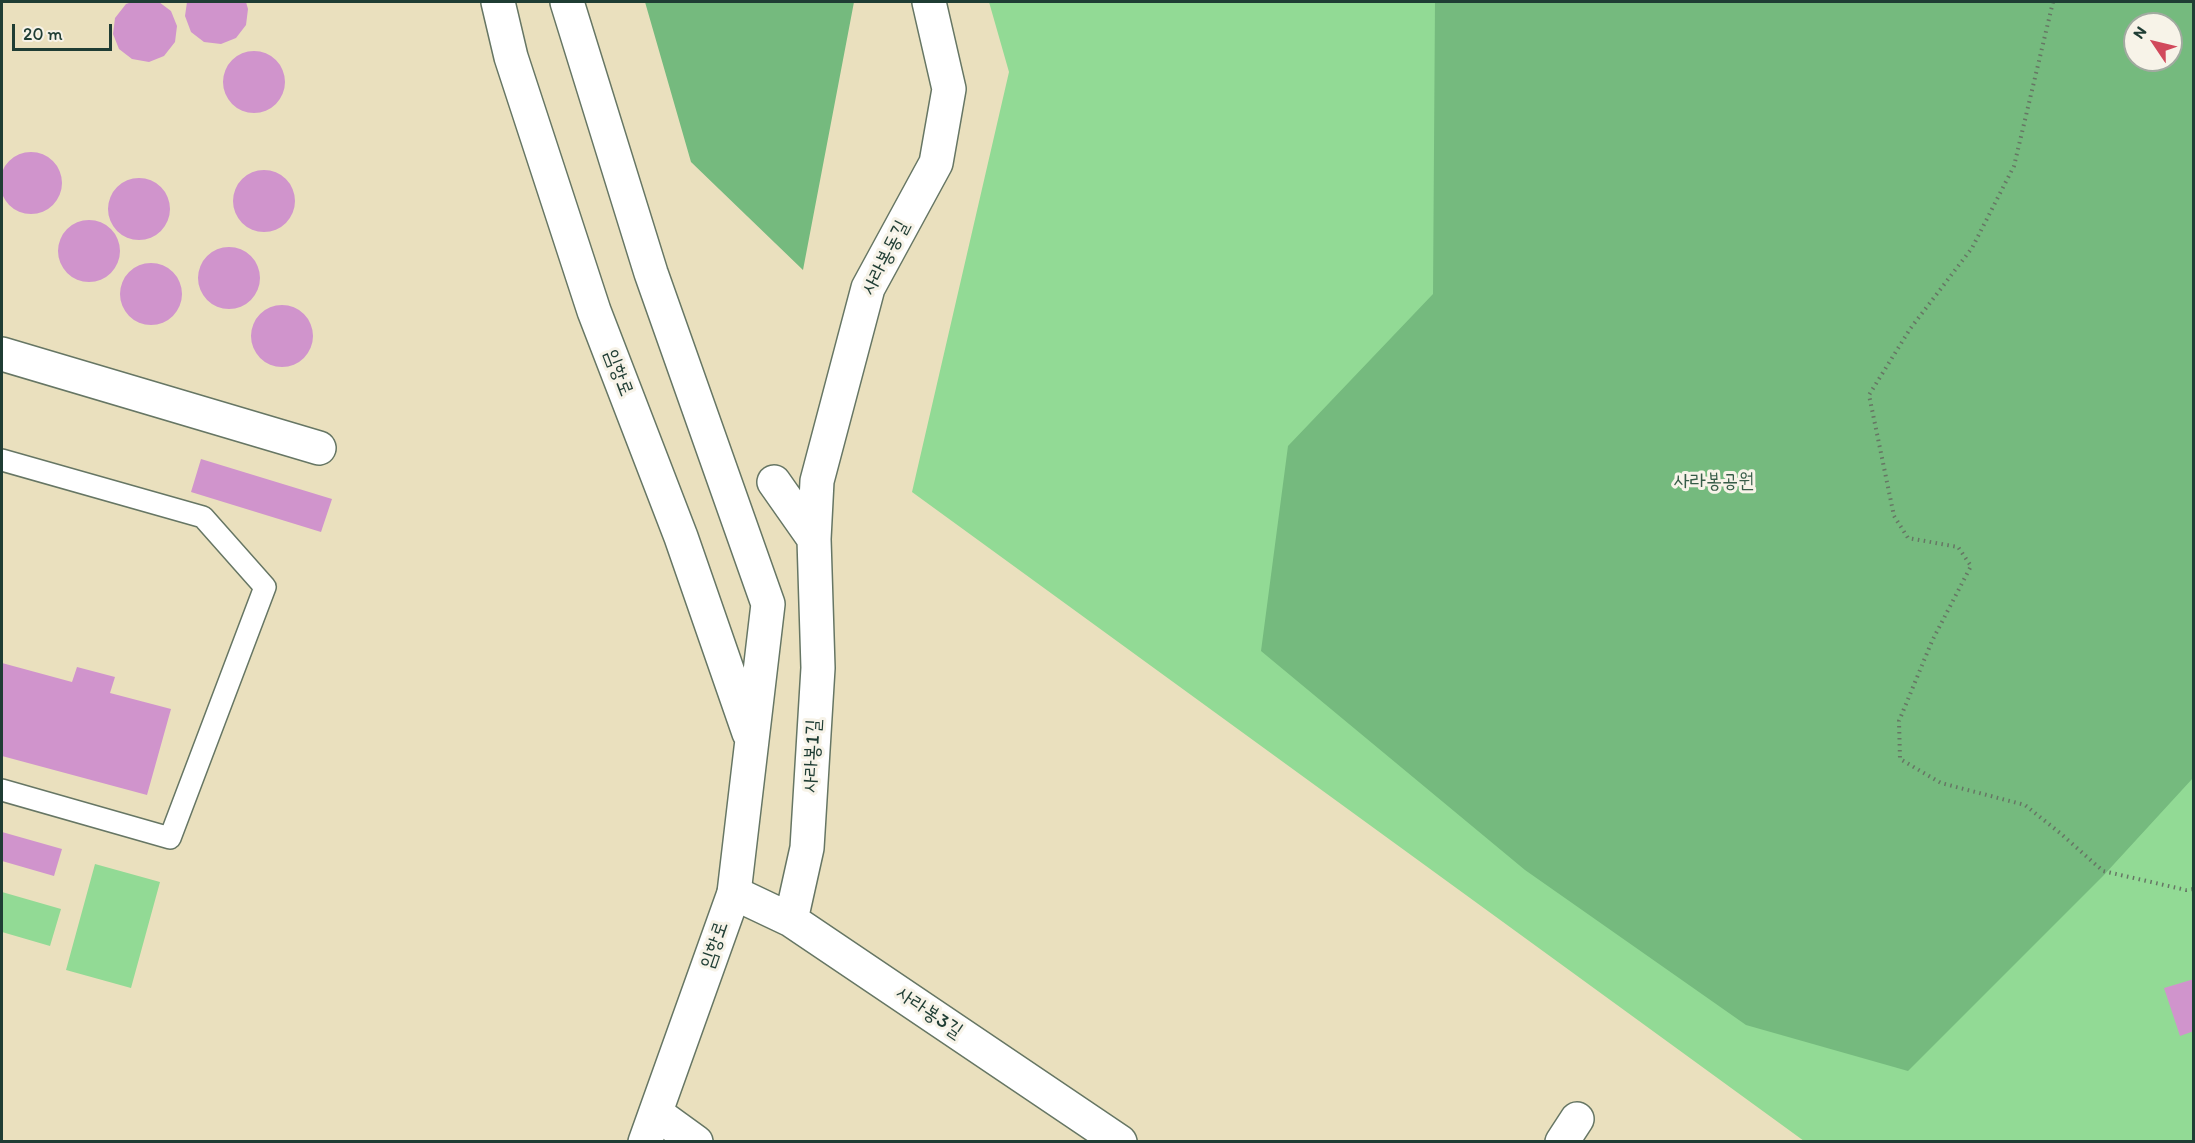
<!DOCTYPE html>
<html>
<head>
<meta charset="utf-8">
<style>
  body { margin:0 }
  #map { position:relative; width:2195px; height:1143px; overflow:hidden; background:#eae0be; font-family:Itim,sans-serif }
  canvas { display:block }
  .frame { position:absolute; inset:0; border:3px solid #1f3d34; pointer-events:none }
  .north { position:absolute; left:2123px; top:12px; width:60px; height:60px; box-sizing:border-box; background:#f7f3e8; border:2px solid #a1aaa0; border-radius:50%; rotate:305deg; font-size:16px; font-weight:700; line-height:24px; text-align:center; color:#1f3d34 }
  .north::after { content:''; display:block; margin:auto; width:21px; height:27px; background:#d1495b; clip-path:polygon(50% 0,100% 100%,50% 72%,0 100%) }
  .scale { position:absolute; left:12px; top:24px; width:100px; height:27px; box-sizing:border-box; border:3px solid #1f3d34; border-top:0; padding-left:8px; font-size:18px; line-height:21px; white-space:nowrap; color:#1f3d34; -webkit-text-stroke:4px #f7f3e8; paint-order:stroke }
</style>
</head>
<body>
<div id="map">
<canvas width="2195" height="1143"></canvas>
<div class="frame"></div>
<div class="north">N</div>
<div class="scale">20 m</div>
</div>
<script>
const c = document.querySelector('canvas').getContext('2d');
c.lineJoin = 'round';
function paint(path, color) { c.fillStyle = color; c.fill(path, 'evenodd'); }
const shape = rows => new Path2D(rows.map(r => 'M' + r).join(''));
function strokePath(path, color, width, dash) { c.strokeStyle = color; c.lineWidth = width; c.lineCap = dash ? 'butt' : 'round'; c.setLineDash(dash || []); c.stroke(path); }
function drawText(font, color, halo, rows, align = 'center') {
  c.font = font + ' Itim,"Poor Story",sans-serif'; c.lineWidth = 6; c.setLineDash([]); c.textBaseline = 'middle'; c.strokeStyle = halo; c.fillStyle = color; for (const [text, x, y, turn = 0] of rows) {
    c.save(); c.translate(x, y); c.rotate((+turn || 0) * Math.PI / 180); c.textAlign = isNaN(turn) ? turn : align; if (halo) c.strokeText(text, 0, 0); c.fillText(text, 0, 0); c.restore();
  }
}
paint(shape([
  [989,2,2193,2,2193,1141,1804,1141,912,492,1009,72],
  [2135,24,2171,24,2171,60,2135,60],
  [95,864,160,882,131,988,66,970],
  [2,892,61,909,50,946,2,932]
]), '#92da95');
paint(shape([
  [645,2,854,2,803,270,691,162],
  [1435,2,2193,2,2193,778,2103,876,1908,1071,1746,1025,1525,870,1261,651,1288,446,1433,294],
  [2135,24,2171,24,2171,60,2135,60]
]), '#75ba7e');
paint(shape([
  [132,2,159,2,171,11,177,26,175,42,164,56,149,62,132,59,119,49,113,34,115,18,126,4],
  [187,2,246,2,248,9,246,25,236,38,221,44,204,42,191,32,185,16],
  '223 82a31 31 0 1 1 62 0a31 31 0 1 1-62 0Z',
  '0 183a31 31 0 1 1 62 0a31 31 0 1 1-62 0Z',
  '233 201a31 31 0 1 1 62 0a31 31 0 1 1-62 0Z',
  '108 209a31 31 0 1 1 62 0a31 31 0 1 1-62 0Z',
  '58 251a31 31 0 1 1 62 0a31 31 0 1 1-62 0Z',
  '198 278a31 31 0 1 1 62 0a31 31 0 1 1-62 0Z',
  '120 294a31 31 0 1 1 62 0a31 31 0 1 1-62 0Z',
  '251 336a31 31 0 1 1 62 0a31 31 0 1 1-62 0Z',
  [201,459,332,499,321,532,191,492],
  [2,663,72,682,77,667,115,677,110,693,171,709,147,795,2,756],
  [2,832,62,849,54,876,2,861],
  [2194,979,2194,1031,2180,1036,2164,988]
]), '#d094cc');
const lane = shape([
  [2,460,203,517,265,587,170,838,2,790]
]);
const street = shape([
  [2,354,319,448],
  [774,482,814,539],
  [734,893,791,920,1120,1142],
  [791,920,807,848,818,668,814,539,817,481,868,288,936,163,949,89,929,2],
  [656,1113,696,1142],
  [1562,1142,1577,1119]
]);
const secondary = shape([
  [498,2,511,57,594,311,681,537,749,733],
  [567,2,651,273,768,604,734,893,645,1142]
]);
strokePath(lane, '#667664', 24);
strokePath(street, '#667664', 36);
strokePath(secondary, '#667664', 36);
strokePath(shape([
  [2053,2,2014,166,1972,248,1910,329,1869,395,1894,516,1908,538,1958,547,1971,566,1932,641,1899,721,1900,759,1941,783,2025,805,2060,833,2103,871,2186,890,2194,889]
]), '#667664', 4, [1.5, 4.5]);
strokePath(lane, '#fff', 21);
strokePath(street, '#fff', 33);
strokePath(secondary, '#fff', 33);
drawText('20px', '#1f3d34', '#f7f3e8', [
  ["사라봉동길",886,258,-63],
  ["임항로",618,373,69],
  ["사라봉1길",813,756,-87],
  ["임항로",715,945,-71],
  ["사라봉3길",929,1013,34]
]);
drawText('20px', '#365c47', '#f7f3e8', [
  ["사라봉공원",1714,482]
]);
</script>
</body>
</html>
